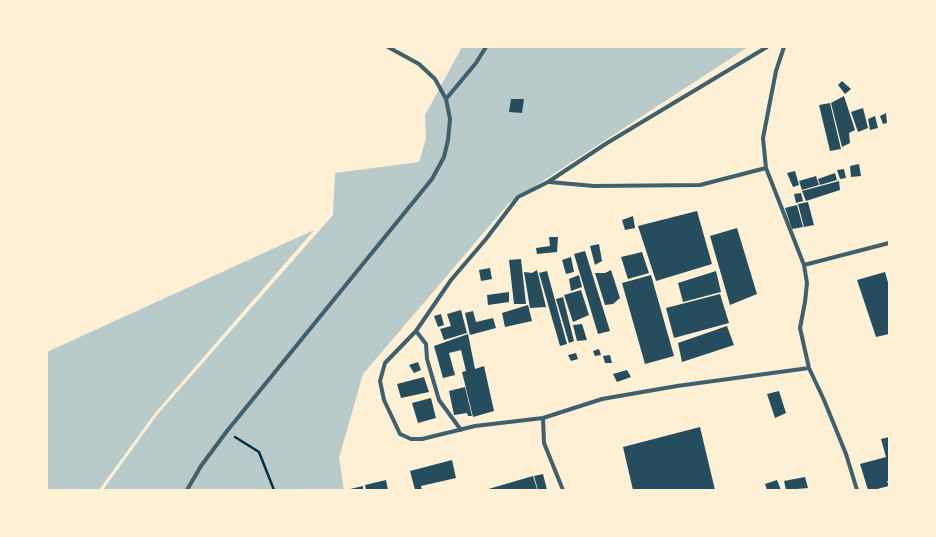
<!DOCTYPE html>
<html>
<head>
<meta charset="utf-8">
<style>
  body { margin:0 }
  #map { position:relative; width:936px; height:537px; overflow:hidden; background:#fdf0d5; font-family:Arial,sans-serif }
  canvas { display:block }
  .frame { position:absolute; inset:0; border:48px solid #fdf0d5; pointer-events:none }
</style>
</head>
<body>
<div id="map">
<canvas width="936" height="537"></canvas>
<div class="frame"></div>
</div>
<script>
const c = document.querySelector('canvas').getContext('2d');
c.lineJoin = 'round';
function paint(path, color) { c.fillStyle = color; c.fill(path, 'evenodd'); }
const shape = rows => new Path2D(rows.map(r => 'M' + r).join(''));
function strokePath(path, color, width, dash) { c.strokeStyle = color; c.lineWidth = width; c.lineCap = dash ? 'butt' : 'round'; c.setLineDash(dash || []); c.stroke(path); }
paint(shape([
  [462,47,748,47,509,203,363,374,339,458,344,490,103,490,157,415,333,215,335,173,419,162,426,139,425,115],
  [314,230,155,413,99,490,47,490,47,352]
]), '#b9caca');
paint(shape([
  [842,81,851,89,845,94,838,85],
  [844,96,855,130,849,133,850,143,842,147,831,103],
  [511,99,524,99,522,113,509,112],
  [830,103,841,149,830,151,819,105],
  [863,108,868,128,858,132,851,112],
  [886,113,887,123,883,124,880,116],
  [875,116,878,128,870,130,868,119],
  [859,164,861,176,851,177,850,166],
  [844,169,846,178,840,179,837,170],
  [795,171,799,185,793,187,787,173],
  [835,173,837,180,820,185,818,179],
  [816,176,819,185,802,190,799,181],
  [839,181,840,190,806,201,802,191],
  [801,193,803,201,796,203,794,194],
  [808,202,814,225,804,227,798,204],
  [797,205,803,227,792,229,785,208],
  [697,211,712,264,656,281,638,226],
  [633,216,635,228,625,230,622,220],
  [737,228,757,294,730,305,710,236],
  [549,237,558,237,557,252,537,254,536,248,550,246],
  [599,244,602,261,595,265,590,246],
  [585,251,610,331,598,334,574,254],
  [642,252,649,273,628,279,621,257],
  [571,257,574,272,566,274,562,260],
  [521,259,526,304,514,304,509,260],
  [490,268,492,279,481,281,479,270],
  [537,270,546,307,530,308,524,272,532,273],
  [611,270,620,298,613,304,605,305,595,273,605,273],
  [547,271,567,344,560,346,539,273],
  [716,271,721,292,683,302,678,283],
  [885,272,889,286,889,334,876,337,857,280],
  [579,275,582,287,571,291,569,279],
  [651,275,674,356,645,364,622,283],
  [581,290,589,315,573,322,564,295],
  [509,292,509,302,488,305,487,295],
  [720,294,729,323,674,338,666,308],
  [563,297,574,341,569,343,556,299],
  [528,305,532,321,505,327,502,313],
  [461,310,467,333,444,340,440,329,451,326,447,314],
  [473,311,476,322,493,318,496,328,470,335,465,313],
  [441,314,444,325,438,327,434,316],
  [582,324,587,340,577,341,573,325],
  [727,326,734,345,682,362,678,343],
  [468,334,475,369,484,366,494,411,473,417,462,372,466,371,461,350,449,353,455,375,443,378,434,346],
  [599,349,601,355,595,356,593,351],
  [576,353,578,359,571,361,568,355],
  [610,355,612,363,605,363,603,356],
  [418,362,421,370,414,373,409,365],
  [627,370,631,377,617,382,613,374],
  [424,377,429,392,401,398,397,384],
  [465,387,472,416,468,416,467,413,454,415,449,391],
  [779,391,786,413,775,418,767,394],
  [431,398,436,418,418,423,412,403],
  [700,427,715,490,633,490,623,447],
  [889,437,889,481,887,481,889,486,873,490,868,490,860,464,886,457,881,439],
  [452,460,456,478,421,486,422,490,415,490,410,471],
  [543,474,547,490,538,490,534,476],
  [533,476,537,489,532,490,485,490],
  [805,477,808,488,786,490,784,481],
  [386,480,388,490,366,490,365,485],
  [777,480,781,490,767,490,765,484],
  [363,486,363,490,350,490,350,489]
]), '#264d5e');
strokePath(shape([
  [235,437,259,452,274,490]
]), '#003049', 2.5);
strokePath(shape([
  [767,47,607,143,548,182,518,197,486,239,451,280,416,331,385,363,380,381,384,400,400,434,411,439,422,439,475,426,543,418,602,399,677,386,809,368],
  [784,47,776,71,763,138,766,168,804,265,807,283,805,302,800,328,809,368,824,400,846,454,857,490],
  [446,99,476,63,486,47],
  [549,182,594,186,700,185,766,168],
  [804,265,889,243],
  [416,331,426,344,427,359,439,400,461,430],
  [543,418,544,443,563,490],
  [187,490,201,466,227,431,432,179,444,157,448,140,450,119,446,99,435,79,419,64,388,47]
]), '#3f606c', 4);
</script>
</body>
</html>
